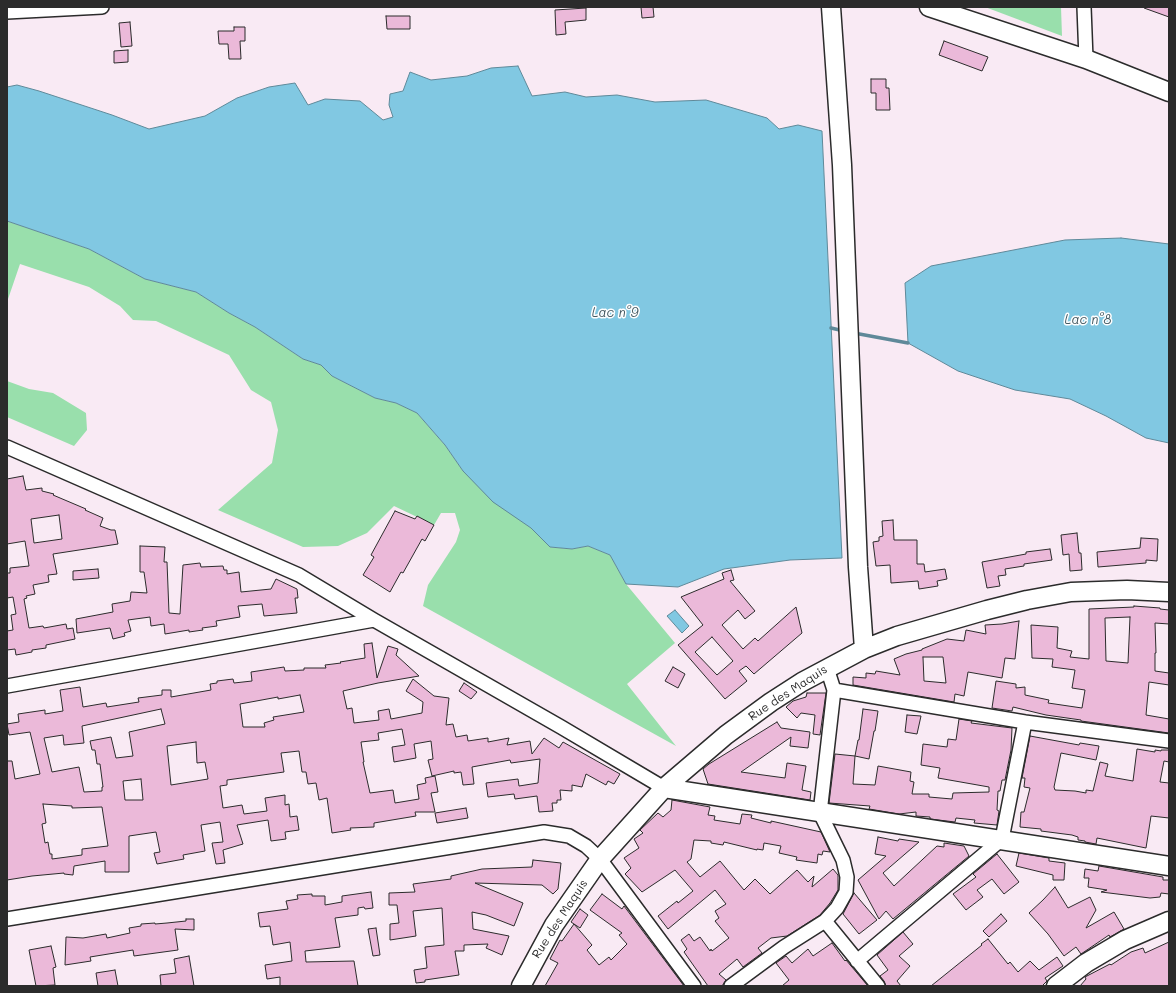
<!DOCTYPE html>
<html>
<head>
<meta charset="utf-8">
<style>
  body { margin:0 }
  #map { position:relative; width:1176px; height:993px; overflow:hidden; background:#f9eaf4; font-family:Mali,sans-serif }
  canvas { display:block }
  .frame { position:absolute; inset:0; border:8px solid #2b2b2b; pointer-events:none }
</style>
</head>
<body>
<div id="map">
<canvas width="1176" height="993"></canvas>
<div class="frame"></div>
</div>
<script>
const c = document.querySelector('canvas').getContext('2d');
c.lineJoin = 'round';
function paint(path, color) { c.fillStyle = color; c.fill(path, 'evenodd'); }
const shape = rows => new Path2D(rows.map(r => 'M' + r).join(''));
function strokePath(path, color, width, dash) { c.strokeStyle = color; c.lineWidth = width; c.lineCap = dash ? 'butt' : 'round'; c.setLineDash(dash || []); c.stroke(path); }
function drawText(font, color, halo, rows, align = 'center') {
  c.font = font + ' Mali,sans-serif'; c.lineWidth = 3; c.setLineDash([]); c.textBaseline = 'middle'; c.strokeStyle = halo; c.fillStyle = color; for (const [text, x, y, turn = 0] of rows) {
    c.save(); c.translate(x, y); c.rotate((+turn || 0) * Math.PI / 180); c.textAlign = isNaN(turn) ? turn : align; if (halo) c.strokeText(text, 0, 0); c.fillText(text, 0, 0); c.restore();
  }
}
paint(shape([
  [985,7,1061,7,1062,36],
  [7,221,89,249,145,279,196,292,229,313,255,327,303,359,321,365,332,376,375,398,396,403,417,413,445,445,463,471,513,514,531,528,550,547,572,549,588,546,610,555,626,584,675,643,627,684,676,746,423,606,428,585,456,542,460,530,455,513,441,513,434,525,394,506,367,533,338,546,303,547,218,510,272,463,278,430,271,402,251,390,229,355,156,321,133,320,120,306,89,287,20,264,7,302],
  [7,381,29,389,53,393,86,413,87,430,74,446,7,417]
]), '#99dfac');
const water = shape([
  [518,66,532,96,565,92,586,97,617,95,655,102,706,100,767,118,779,129,798,125,822,131,842,558,790,560,724,569,678,587,626,584,610,555,588,546,572,549,550,547,531,528,493,502,463,471,445,445,417,413,396,403,375,398,332,376,321,365,303,359,255,327,229,313,196,292,145,279,89,249,7,221,7,87,17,85,39,91,112,115,149,129,205,116,237,98,269,87,295,83,308,105,325,99,360,101,383,120,393,117,389,105,390,94,403,91,410,72,431,80,467,76,491,68,518,66],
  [1121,238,1169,244,1169,443,1146,438,1106,416,1070,399,1015,390,958,371,908,343,905,283,931,266,1065,240,1121,238],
  [675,610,689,626,682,633,667,616,675,610]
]);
paint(water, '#81c8e2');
strokePath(water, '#5f8999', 1);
strokePath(shape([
  [831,328,844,331],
  [854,333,908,343]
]), '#5f8999', 3.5);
const building = shape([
  [641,7,653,7,654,17,642,18,641,7],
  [1144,7,1169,7,1169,17,1144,8,1144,7],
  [586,8,586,20,565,22,566,34,556,35,555,10,586,8],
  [386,16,410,16,410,29,387,29,386,16],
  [130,22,132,46,121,47,119,23,130,22],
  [234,27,245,27,245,41,240,41,241,59,229,59,228,44,219,44,218,31,234,31,234,27],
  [944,41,988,57,982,71,939,55,944,41],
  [128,50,128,62,114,63,114,51,128,50],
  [871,79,886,79,886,88,889,88,890,110,876,110,876,93,871,93,871,79],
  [23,476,26,490,42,488,42,491,54,494,53,495,86,509,85,510,103,518,100,526,111,530,115,530,118,544,53,554,57,574,48,575,49,582,33,585,35,594,26,596,27,598,24,599,29,628,43,626,44,628,66,624,67,629,73,628,75,639,46,645,46,648,32,650,32,652,16,655,15,649,7,650,7,631,13,630,11,615,16,614,13,597,7,598,7,573,10,573,10,568,29,566,25,541,7,544,7,479,23,476],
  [59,515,62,539,34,543,31,519,59,515],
  [395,511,415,519,417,516,434,525,425,541,422,539,403,573,401,572,390,592,363,575,374,557,371,555,395,511],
  [893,520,894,540,917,540,917,564,924,564,925,572,945,569,947,579,937,581,938,586,919,589,918,581,891,583,890,565,876,566,873,542,879,541,879,537,883,536,882,521,893,520],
  [1077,533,1079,553,1081,553,1082,570,1070,571,1069,554,1063,555,1061,535,1077,533],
  [1141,538,1158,539,1157,561,1146,560,1146,563,1098,567,1097,552,1140,548,1141,538],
  [140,546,165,547,164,562,167,562,169,613,180,614,183,565,200,563,201,567,223,566,224,570,227,570,227,574,239,572,241,592,271,589,276,579,297,589,298,598,295,598,297,613,264,616,262,604,238,606,240,617,216,621,217,626,202,628,203,630,189,632,189,630,165,634,164,624,151,626,150,617,128,620,131,631,124,633,125,636,113,639,110,628,77,633,76,619,113,612,112,604,130,601,131,592,147,593,144,572,140,572,140,546],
  [1050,549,1052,560,1024,564,1024,566,1005,569,1006,575,998,576,1000,586,987,588,982,562,1026,554,1026,552,1050,549],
  [98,569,99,578,73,580,73,571,98,569],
  [731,570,734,580,730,581,755,611,745,619,738,610,722,625,743,649,755,638,758,641,796,607,802,633,754,674,746,666,739,671,747,681,725,699,678,645,703,625,681,597,724,579,722,573,731,570],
  [712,637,733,661,717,675,695,652,712,637],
  [1134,606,1160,608,1160,609,1169,610,1169,624,1155,623,1156,653,1155,653,1155,671,1169,673,1169,685,1149,682,1146,715,1169,719,1169,733,1081,721,1081,720,1046,715,1013,707,1012,711,992,708,996,681,1016,684,1016,688,1025,687,1025,695,1049,700,1048,703,1082,708,1085,690,1072,688,1075,670,1052,667,1053,659,1032,658,1031,625,1058,627,1057,648,1072,651,1070,657,1089,659,1089,609,1134,607,1134,606],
  [1130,617,1128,663,1106,661,1105,618,1130,617],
  [1019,621,1015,659,1005,658,1002,678,968,672,964,696,955,694,954,702,853,685,853,677,866,678,866,673,875,674,876,671,900,675,894,659,906,654,922,650,922,649,947,639,964,641,966,630,986,634,985,625,1002,624,1019,621],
  [923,657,943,657,946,683,924,681,923,657],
  [372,643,377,678,388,646,398,649,396,655,419,676,378,683,343,691,347,709,352,708,354,723,379,720,378,711,389,709,391,719,422,713,423,702,406,691,413,679,434,696,449,698,446,725,453,724,456,737,467,735,468,741,488,738,488,742,509,738,507,745,530,741,532,754,544,738,559,748,563,742,620,774,614,784,608,781,606,785,586,774,582,787,572,785,572,791,560,790,561,800,557,800,557,803,552,803,553,811,539,812,537,796,515,799,514,794,488,797,486,783,518,779,519,786,538,783,540,759,511,763,510,760,472,767,474,784,463,785,461,772,454,773,454,771,432,776,428,760,433,759,431,741,414,744,416,758,394,762,392,747,405,745,402,729,378,733,379,740,361,742,364,762,363,762,370,793,393,790,395,803,419,799,417,785,426,783,425,778,435,776,438,792,431,793,435,812,415,812,416,816,374,823,374,827,350,828,351,830,332,833,327,798,319,800,316,783,308,784,306,772,302,772,299,751,281,753,284,772,227,780,227,785,220,786,223,808,242,805,244,814,267,811,265,798,285,795,285,805,289,804,290,817,297,816,299,830,285,832,286,839,271,841,268,820,237,825,243,844,223,850,225,863,216,864,212,843,223,842,220,822,201,825,205,851,183,855,184,859,157,864,154,853,160,852,156,832,129,836,129,872,105,872,105,861,74,866,73,875,64,874,64,873,32,876,7,880,7,761,12,761,15,779,40,774,30,732,9,735,7,724,19,722,18,714,45,710,45,714,63,711,60,690,80,687,83,707,106,703,107,707,139,702,138,698,162,695,162,690,171,690,171,697,211,690,210,684,217,683,217,681,233,679,234,683,252,681,251,672,284,667,285,671,304,670,304,668,326,668,325,665,341,663,340,662,365,658,364,644,372,643],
  [300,695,304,712,273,717,274,720,264,723,265,727,243,727,240,704,278,697,278,699,300,695],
  [161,709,165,724,129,732,133,756,116,758,111,737,90,741,92,750,95,750,97,764,100,764,103,787,102,787,102,791,84,792,79,767,52,772,44,738,63,735,64,745,84,743,82,726,161,709],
  [196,742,197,763,205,762,208,779,171,785,167,746,196,742],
  [141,779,143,800,125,800,123,781,141,779],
  [43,804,72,806,72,808,102,807,108,846,82,849,82,855,52,859,52,854,50,854,48,842,45,843,42,824,46,823,43,804],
  [673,667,685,674,678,688,665,681,673,667],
  [464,683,477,692,471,699,459,691,464,683],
  [807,693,826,693,820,735,813,734,815,715,801,713,797,718,786,707,793,701,806,697,807,693],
  [863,709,878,711,875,731,874,731,869,759,855,756,853,784,875,785,878,766,911,772,910,781,914,782,912,794,929,794,929,797,952,799,953,793,989,792,989,787,938,778,940,768,921,765,923,744,947,747,948,739,956,740,959,719,972,721,971,723,1012,728,1011,750,1005,780,1002,780,1000,791,998,791,997,810,999,811,997,825,974,823,975,820,956,818,955,822,930,819,930,817,916,816,916,812,899,814,869,809,870,806,829,803,835,754,855,756,858,740,859,740,863,709],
  [907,715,921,716,917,734,905,732,907,715],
  [777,722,781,728,810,732,808,748,790,746,791,737,741,772,785,778,787,763,806,766,802,790,811,792,810,800,708,784,703,769,709,764,777,722],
  [1030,736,1079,745,1080,743,1099,746,1096,760,1061,753,1054,787,1055,790,1075,791,1086,793,1086,790,1093,791,1100,762,1108,764,1105,776,1133,781,1137,749,1155,752,1155,750,1161,751,1161,750,1169,750,1169,762,1164,761,1160,782,1169,783,1169,818,1151,816,1146,848,1097,838,1096,844,1085,842,1085,841,1078,840,1078,837,1072,835,1041,831,1041,829,1020,827,1021,812,1024,812,1030,788,1024,787,1025,778,1022,778,1030,736],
  [672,800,710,807,708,815,715,816,714,820,740,824,742,814,752,815,751,818,771,823,771,821,821,832,830,852,823,851,822,855,818,854,817,863,796,860,797,857,779,853,781,846,764,843,763,850,757,849,757,850,724,842,723,845,711,843,711,841,694,840,691,859,687,862,700,877,720,861,744,890,755,879,770,894,797,870,808,882,814,876,812,887,833,869,838,875,838,890,830,903,820,915,787,936,771,938,758,948,762,953,743,967,737,959,719,974,726,980,722,986,708,986,684,952,687,949,681,940,689,934,694,941,700,937,710,951,711,949,712,951,729,938,715,921,719,918,715,911,726,904,715,890,668,929,658,916,677,901,678,903,693,891,675,870,642,892,625,874,631,868,624,858,639,848,634,839,643,833,640,830,658,813,663,817,671,810,672,800],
  [466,808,468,818,437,823,435,813,466,808],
  [878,837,898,841,899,839,919,842,883,873,894,886,937,846,944,847,944,843,964,846,969,856,893,919,886,911,879,919,858,880,886,856,875,854,878,837],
  [1019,853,1049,858,1049,861,1065,863,1064,880,1053,880,1053,875,1016,866,1019,853],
  [997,854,1019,882,1004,894,992,879,977,890,983,897,966,910,953,894,976,877,973,874,997,854],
  [533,860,561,863,558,889,553,894,542,885,475,883,523,903,514,926,486,915,472,912,473,929,509,936,502,955,486,948,488,944,464,945,464,951,455,951,459,975,425,980,425,982,416,983,414,970,427,968,425,947,444,945,442,908,413,911,416,936,390,940,390,924,399,923,397,905,389,905,389,893,415,892,413,884,451,879,451,876,482,869,532,867,533,860],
  [1099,866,1163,877,1163,880,1169,880,1169,894,1161,893,1160,897,1150,898,1101,892,1107,890,1088,887,1089,878,1084,878,1085,869,1098,871,1099,866],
  [1055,887,1068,908,1090,897,1096,910,1086,928,1114,912,1124,929,1110,937,1109,935,1081,954,1076,947,1064,956,1048,934,1029,913,1043,900,1055,887],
  [371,892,373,908,365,909,364,907,358,908,358,915,335,918,340,947,305,951,306,962,354,961,358,986,280,986,280,977,267,979,265,965,292,961,290,942,273,945,270,926,260,927,258,913,288,909,286,901,298,899,297,895,312,894,312,896,325,896,325,905,342,902,342,896,371,892],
  [854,893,877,920,859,934,843,914,854,893],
  [602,894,622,909,624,906,684,986,545,986,558,963,550,959,560,940,562,941,574,924,592,945,587,950,599,965,609,957,611,960,627,944,619,935,622,933,590,910,602,894],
  [580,909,588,915,580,928,571,922,580,909],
  [1001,914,1007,921,989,937,983,931,1001,914],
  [186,919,194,919,194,930,175,929,178,950,134,956,133,950,90,957,91,961,65,965,66,937,83,938,106,934,107,938,130,933,129,928,141,926,141,924,155,923,155,924,167,923,186,921,186,919],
  [376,928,380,955,373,956,368,929,376,928],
  [903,932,913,944,899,956,910,966,897,981,901,986,886,986,884,981,880,976,888,970,877,955,903,932],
  [988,939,1008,964,1010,962,1018,972,1030,961,1039,970,1057,957,1063,966,1045,978,1047,981,1042,986,931,986,982,945,981,944,988,939],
  [1169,942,1169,986,1080,986,1086,979,1085,977,1110,964,1111,965,1131,952,1143,948,1145,953,1169,942],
  [832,943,845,961,846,960,868,986,782,986,789,980,776,963,786,956,792,963,808,949,813,956,832,943],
  [51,946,56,967,53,968,55,985,36,986,29,950,51,946],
  [189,956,194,986,161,986,160,975,176,973,174,959,189,956],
  [115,970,118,986,98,986,96,973,115,970]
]);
paint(building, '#ebb9d9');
strokePath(building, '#2b2b2b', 1);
const street = shape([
  [1084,7,1086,59],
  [7,12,102,7],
  [7,447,299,575,374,620,561,727,664,788],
  [7,686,374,620],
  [834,690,1025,722,1169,741],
  [7,919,544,832,569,836,586,846,600,859,694,986],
  [825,921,878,986],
  [857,961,1002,839,1025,722],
  [731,986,784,947,825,921,837,908,846,892,847,877,843,860,820,813,834,690,827,668]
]);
const secondary = shape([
  [831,7,842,165,858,567,864,649],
  [929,7,1086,59,1169,92],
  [664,788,1169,866],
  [521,986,554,925,600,859,664,788,726,735,771,702,802,682,864,649,897,636,987,610,1027,600,1071,592,1127,590,1169,592],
  [1056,986,1086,963,1125,940,1169,921]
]);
strokePath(street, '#2b2b2b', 16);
strokePath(secondary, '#2b2b2b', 21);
strokePath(street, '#fff', 13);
strokePath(secondary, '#fff', 18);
drawText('12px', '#2b2b2b', '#fff', [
  ["Rue des Maquis",788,693,-33],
  ["Rue des Maquis",560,919,-57]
]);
drawText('italic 13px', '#455a62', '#fff', [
  ["Lac n°9",615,313],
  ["Lac n°8",1088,320]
]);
</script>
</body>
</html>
